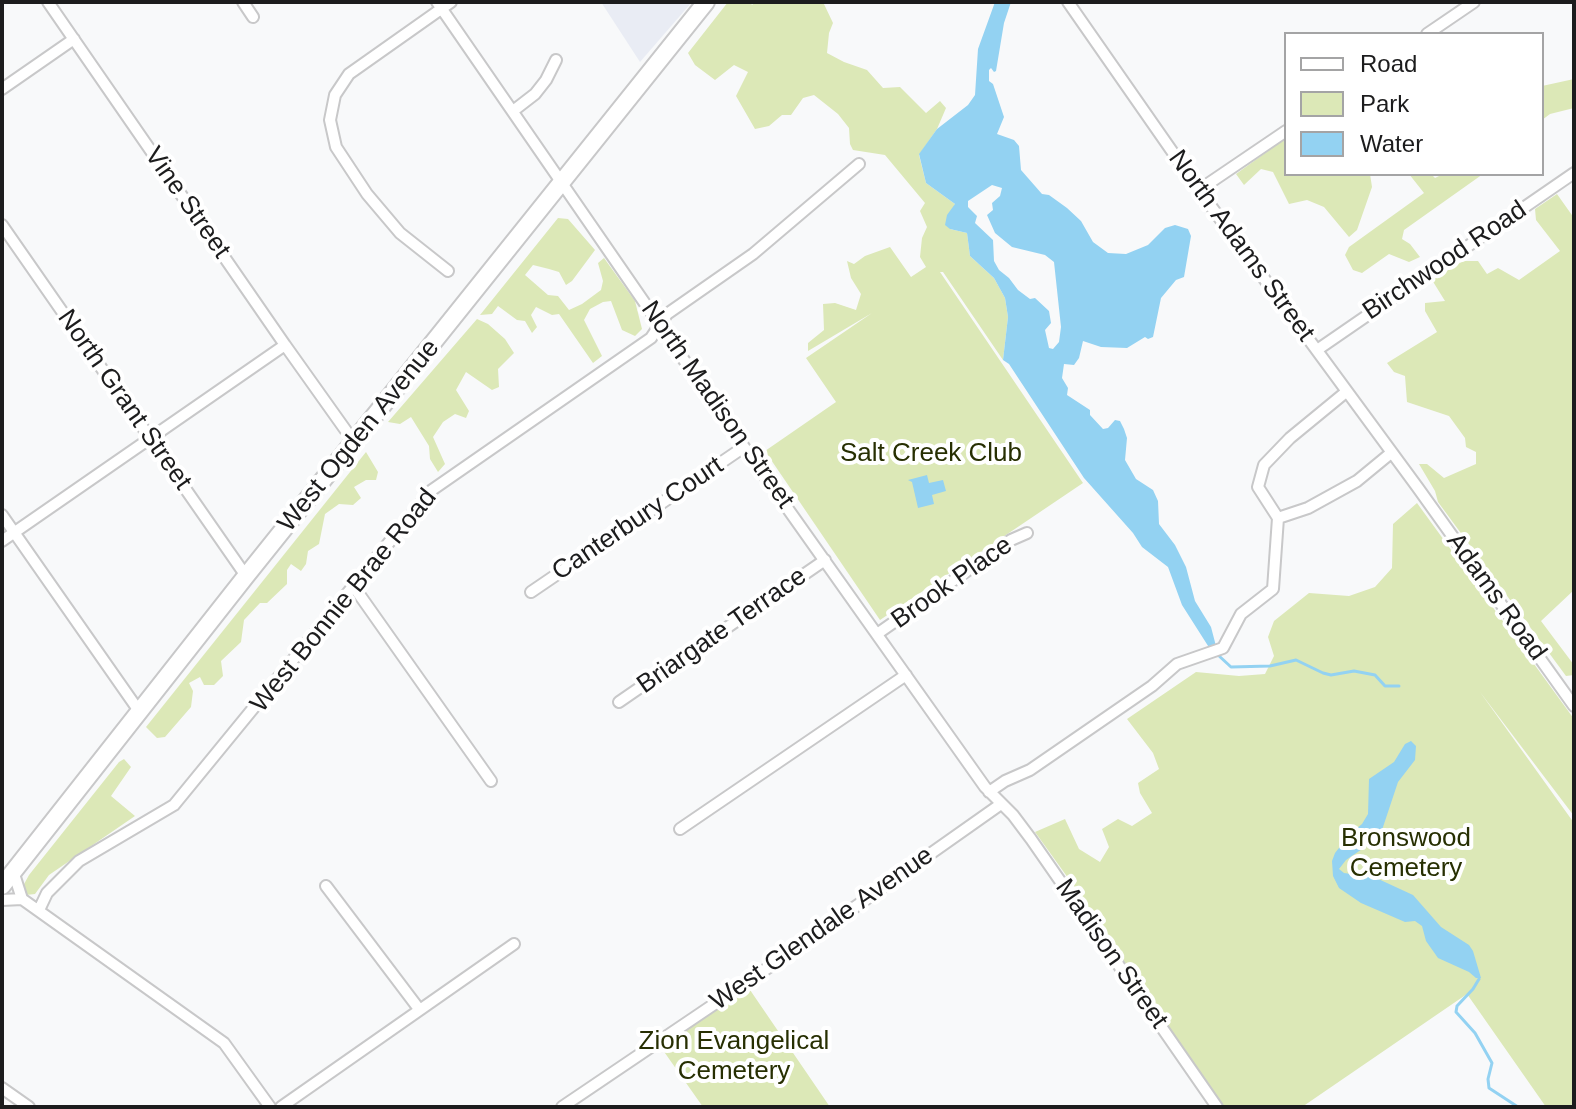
<!DOCTYPE html>
<html>
<head>
<meta charset="utf-8">
<style>
  body { margin:0 }
  #map { position:relative; width:1576px; height:1109px; overflow:hidden; background:#f8f9fa; font-family:Arial,sans-serif }
  canvas { display:block }
  .frame { position:absolute; inset:0; border:4px solid #1c1c1d; pointer-events:none }
  .legend { position:absolute; left:1284px; top:32px; width:260px; height:144px; box-sizing:border-box; background:#fff; border:2px solid #a4a4a5; margin:0; padding:10px 14px; list-style:none; font-size:24px; color:#1c1c1d }
  .legend li { display:flex; align-items:center; gap:16px; height:40px }
  .legend b { width:40px; border:2px solid #a4a4a5 }
</style>
</head>
<body>
<div id="map">
<canvas width="1576" height="1109"></canvas>
<div class="frame"></div>
<ul class="legend">
<li><b style="height:10px;background:#fff"></b>Road</li>
<li><b style="height:22px;background:#dce8b7"></b>Park</li>
<li><b style="height:22px;background:#93d2f2"></b>Water</li>
</ul>
</div>
<script>
const c = document.querySelector('canvas').getContext('2d');
c.lineJoin = 'round';
function paint(path, color) { c.fillStyle = color; c.fill(path, 'evenodd'); }
const shape = rows => new Path2D(rows.map(r => 'M' + r).join(''));
function strokePath(path, color, width, dash) { c.strokeStyle = color; c.lineWidth = width; c.lineCap = dash ? 'butt' : 'round'; c.setLineDash(dash || []); c.stroke(path); }
function drawText(font, color, halo, rows, align = 'center') {
  c.font = font + ' Arial,sans-serif'; c.lineWidth = 8; c.setLineDash([]); c.textBaseline = 'middle'; c.strokeStyle = halo; c.fillStyle = color; for (const [text, x, y, turn = 0] of rows) {
    c.save(); c.translate(x, y); c.rotate((+turn || 0) * Math.PI / 180); c.textAlign = isNaN(turn) ? turn : align; if (halo) c.strokeText(text, 0, 0); c.fillText(text, 0, 0); c.restore();
  }
}
paint(shape([
  [601,2,692,2,640,62]
]), '#e9ecf4');
paint(shape([
  [728,2,750,2,752,5,755,2,823,2,833,23,829,33,827,53,844,62,867,70,883,88,900,87,926,113,940,101,946,108,937,129,919,155,926,183,955,204,950,229,967,233,970,256,994,278,1005,298,1008,317,1003,360,943,272,940,272,1083,483,880,620,765,451,836,402,806,358,872,313,808,351,808,343,824,330,823,304,835,303,856,310,861,294,851,278,847,261,854,264,865,256,890,247,911,277,926,267,920,257,922,238,927,227,920,211,925,203,885,155,853,150,850,144,849,128,838,114,814,95,803,98,791,115,782,115,769,126,755,129,736,96,748,72,734,65,715,80,695,65,688,53],
  [1574,79,1574,108,1550,114,1542,120,1542,86],
  [1286,138,1286,174,1370,174,1372,187,1357,230,1349,237,1324,207,1307,200,1289,204,1273,172,1261,169,1244,185,1236,174],
  [1409,174,1431,174,1435,178,1443,174,1483,174,1404,230,1402,239,1410,244,1420,257,1409,262,1389,254,1362,273,1353,270,1345,255,1349,247,1424,193],
  [1557,194,1574,218,1574,590,1541,621,1574,665,1574,675,1566,676,1438,502,1435,491,1419,464,1427,464,1444,478,1476,464,1476,452,1466,447,1465,438,1449,416,1407,402,1405,376,1394,372,1387,363,1437,332,1425,311,1425,303,1445,301,1432,280,1463,261,1478,261,1487,274,1498,268,1519,280,1560,251,1536,220,1535,209],
  [558,218,568,219,595,250,572,281,566,285,559,272,549,269,533,265,525,275,548,295,558,296,569,310,582,304,601,290,603,281,598,263,604,258,635,301,642,329,635,336,622,330,611,301,603,302,590,309,584,320,602,356,593,363,559,314,552,315,536,307,531,315,537,327,532,333,525,321,517,320,498,306,492,314,480,315],
  [477,319,488,324,505,339,514,353,498,369,499,387,492,390,466,372,456,390,469,411,466,418,455,414,443,422,433,437,445,464,438,472,430,459,429,446,411,417,400,424,388,422],
  [366,452,378,472,376,480,366,480,354,487,361,498,353,505,339,504,325,514,319,544,308,551,306,564,301,571,291,564,287,570,287,584,267,603,260,603,244,620,241,642,221,661,223,676,214,685,204,685,200,677,189,683,193,691,191,707,165,737,157,738,146,727],
  [1417,503,1574,719,1574,816,1480,692,1574,823,1574,1107,1546,1107,1467,994,1302,1107,1224,1107,1078,899,1081,896,1035,832,1065,819,1079,849,1100,862,1109,847,1102,829,1118,819,1132,826,1152,813,1140,793,1138,783,1159,769,1153,753,1127,719,1196,672,1239,676,1265,674,1274,656,1268,637,1274,621,1309,593,1349,596,1375,587,1392,568,1393,524],
  [124,759,131,767,111,796,135,816,49,875,35,894,26,895,23,886,29,875,119,762],
  [748,987,830,1107,703,1107,660,1046]
]), '#dce8b7');
paint(shape([
  [995,2,1011,2,1004,23,996,71,994,72,991,68,989,70,989,81,993,84,1004,117,997,134,1014,140,1019,146,1021,170,1042,194,1049,195,1067,208,1081,221,1093,242,1108,253,1126,254,1148,245,1165,228,1175,225,1188,229,1191,236,1184,277,1176,280,1161,298,1153,337,1148,339,1145,337,1127,348,1101,347,1083,341,1079,358,1074,365,1064,364,1062,378,1068,388,1067,395,1090,410,1090,415,1103,429,1108,428,1115,420,1120,421,1124,429,1127,438,1125,460,1136,479,1153,490,1158,501,1159,524,1175,545,1186,567,1195,601,1211,627,1216,646,1210,649,1182,605,1168,567,1142,547,1133,533,1084,478,1009,364,1003,360,1008,317,1005,298,994,278,970,256,967,233,950,229,945,225,947,215,955,204,926,183,919,154,937,129,968,105,975,95,978,49],
  [992,185,1002,188,1000,196,992,203,993,210,987,215,995,233,1012,247,1045,255,1054,262,1061,327,1059,342,1053,349,1049,348,1045,330,1051,323,1049,311,1035,298,1030,299,1018,290,1009,278,999,270,994,261,993,240,975,223,977,216,968,207,968,201],
  [927,475,929,483,943,480,946,491,932,495,934,504,918,508,912,482,908,480],
  [1411,741,1416,746,1415,760,1398,782,1381,833,1371,843,1346,860,1339,869,1344,873,1374,877,1413,895,1441,927,1469,945,1473,951,1481,978,1476,978,1469,972,1438,958,1426,941,1422,926,1415,921,1405,922,1361,903,1339,888,1333,876,1332,861,1335,853,1350,834,1362,824,1368,814,1369,779,1394,762,1405,744]
]), '#93d2f2');
strokePath(shape([
  [1218,655,1231,667,1270,666,1296,660,1323,673,1331,675,1354,671,1375,675,1385,686,1399,686],
  [1479,979,1473,989,1457,1006,1456,1012,1475,1033,1492,1063,1488,1079,1489,1088,1518,1107]
]), '#93d2f2', 3);
const street = shape([
  [243,2,253,17],
  [437,2,744,447,985,787,1013,815,1031,839,1217,1107],
  [1068,2,1199,190,1418,488,1574,706],
  [1427,34,1474,2],
  [2,89,74,39],
  [513,111,535,94,546,80,556,60],
  [1199,190,1286,131],
  [2,225,246,576],
  [448,271,400,233,367,194,336,147,330,120,335,95,349,74,451,2],
  [285,345,354,442],
  [1317,350,1574,173],
  [1346,392,1290,438,1264,465,1258,487,1278,518,1308,508,1357,481,1391,453],
  [2,515,139,711],
  [2,541,285,345,48,2],
  [354,587,491,781],
  [531,592,744,447],
  [877,634,1011,540,1027,533],
  [619,702,825,560],
  [989,792,1005,781,1030,770,1152,686,1177,664,1223,648,1241,614,1273,589,1278,518],
  [680,829,906,675],
  [13,871,22,899,224,1043,270,1107],
  [326,886,419,1009],
  [2,900,22,899],
  [39,910,47,893,79,861,174,805,432,490,651,338,667,314,753,254,859,164],
  [2,1088,29,1107],
  [281,1107,514,944],
  [562,1107,784,957,1001,804]
]);
const primary = shape([
  [2,886,246,576,706,2]
]);
strokePath(street, '#c8c8c9', 14);
strokePath(primary, '#c8c8c9', 20);
strokePath(street, '#fff', 10);
strokePath(primary, '#fff', 16);
drawText('26px', '#1c1c1d', '#fff', [
  ["Vine Street",187,203,55],
  ["North Adams Street",1241,246,54],
  ["Birchwood Road",1445,261,-34],
  ["North Grant Street",124,400,55],
  ["North Madison Street",717,405,55],
  ["West Ogden Avenue",359,436,-51],
  ["Canterbury Court",638,519,-34],
  ["Brook Place",952,583,-35],
  ["Adams Road",1496,597,54],
  ["West Bonnie Brae Road",344,601,-51],
  ["Briargate Terrace",722,631,-35],
  ["West Glendale Avenue",822,929,-35],
  ["Madison Street",1111,954,55]
]);
drawText('26px', '#272f02', '#fff', [
  ["Salt Creek Club",931,454],
  ["Bronswood",1406,839],
  ["Cemetery",1406,869],
  ["Zion Evangelical",734,1042],
  ["Cemetery",734,1072]
]);
</script>
</body>
</html>
